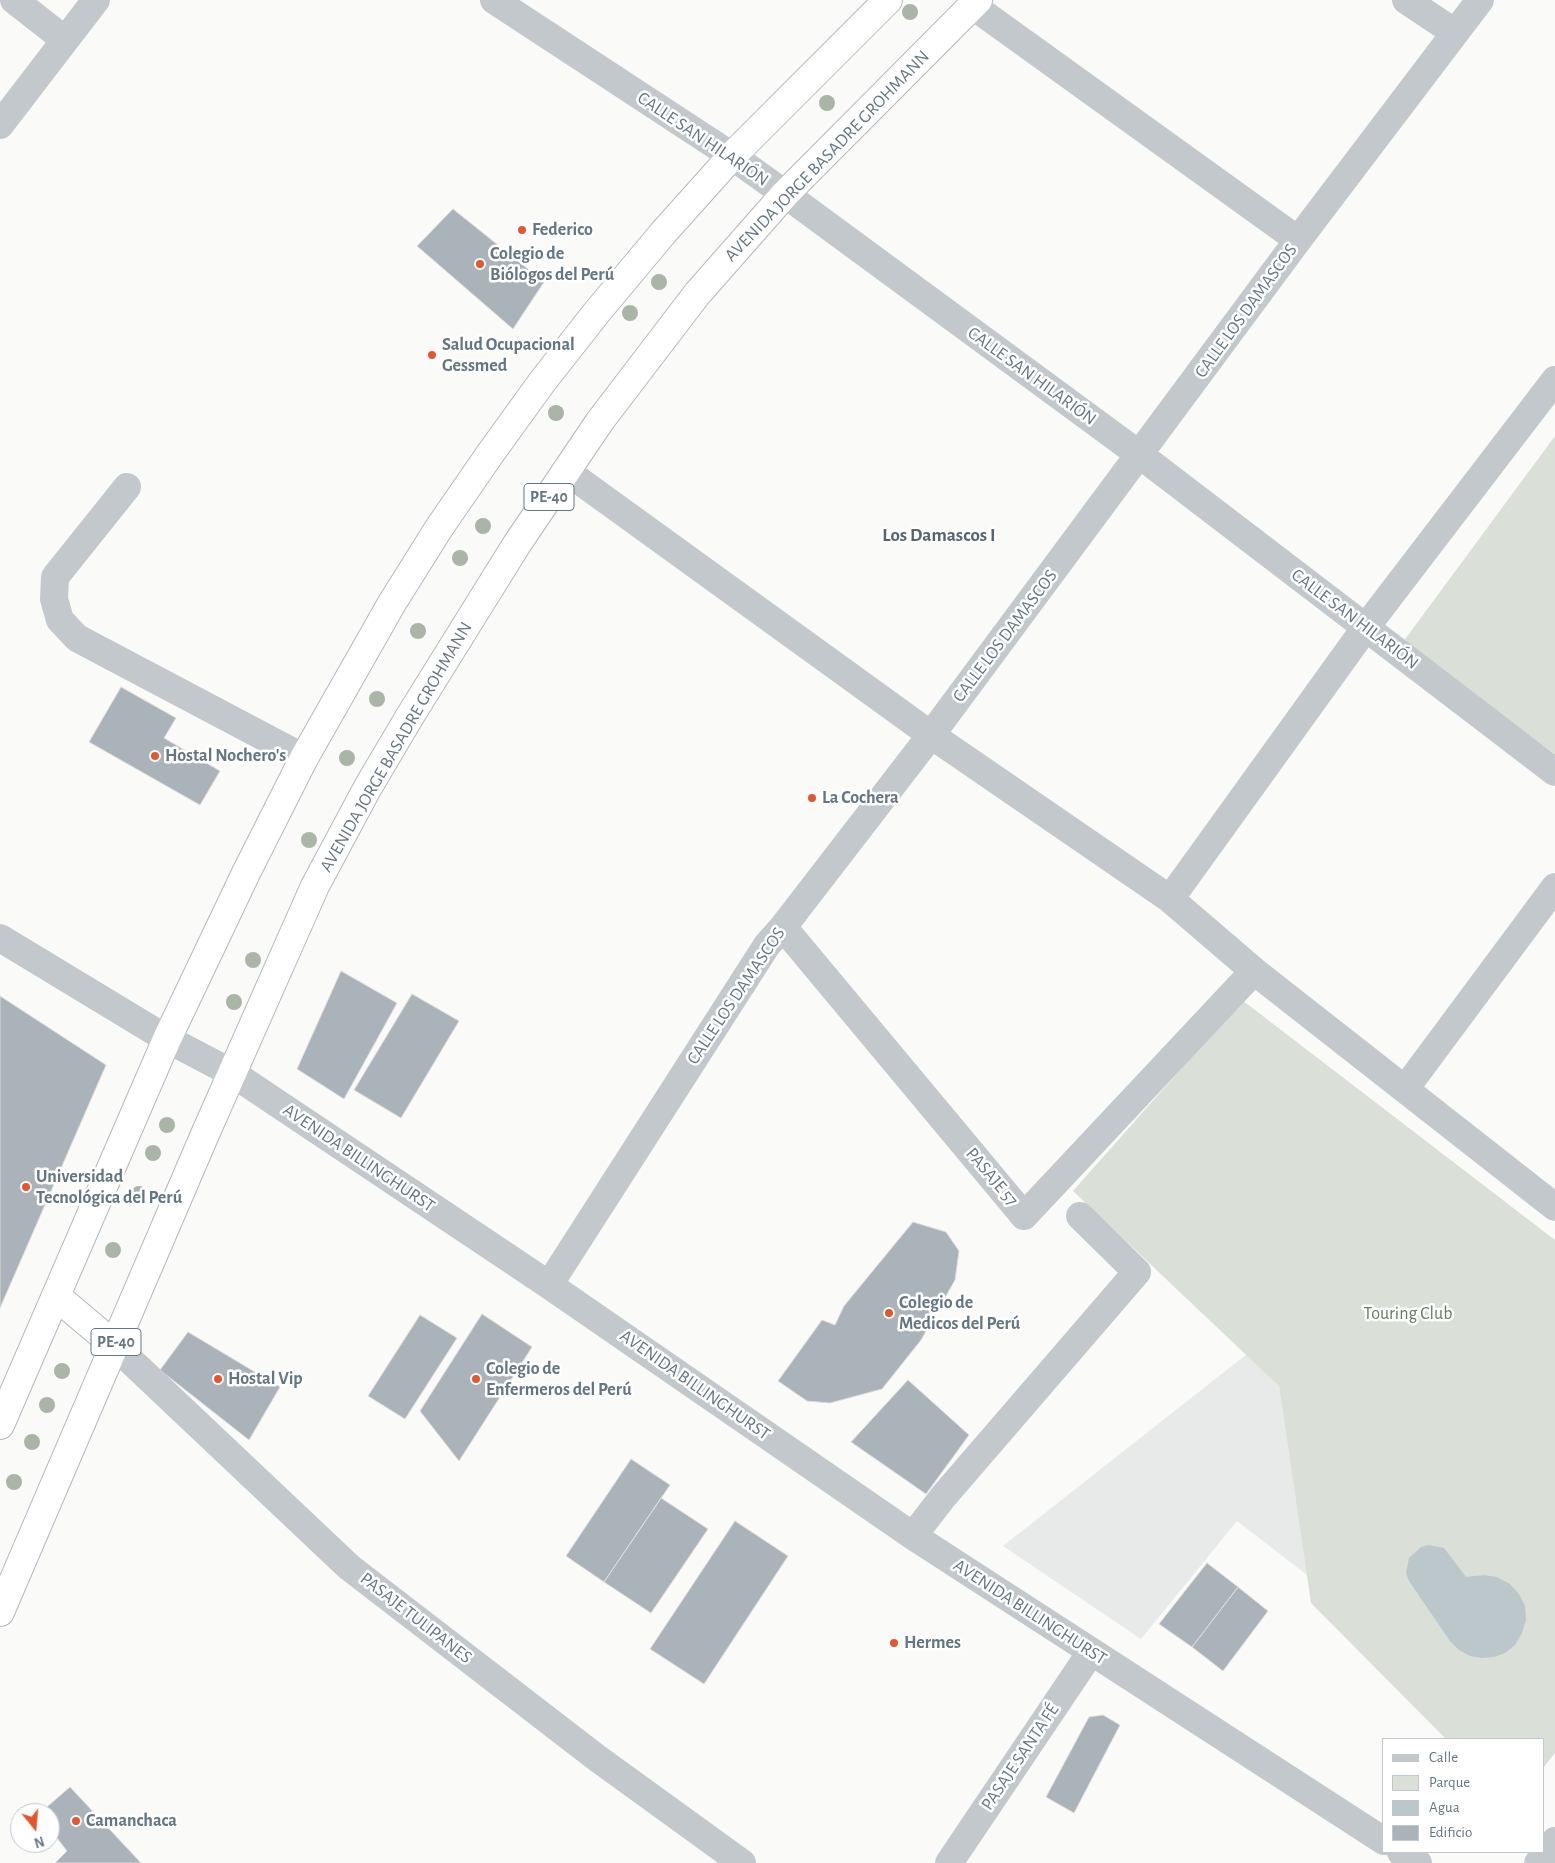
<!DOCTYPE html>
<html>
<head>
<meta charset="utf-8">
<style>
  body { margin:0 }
  #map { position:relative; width:1555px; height:1863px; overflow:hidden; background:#fafaf8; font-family:"Alegreya Sans",sans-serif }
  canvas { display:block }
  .legend { position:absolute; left:1382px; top:1738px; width:162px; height:115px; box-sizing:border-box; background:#fff; border:1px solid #c1c8cd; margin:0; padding:6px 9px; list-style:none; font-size:15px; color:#657683 }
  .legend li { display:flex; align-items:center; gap:10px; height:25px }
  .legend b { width:25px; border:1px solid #c1c8cd }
  .north { position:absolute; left:10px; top:1803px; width:50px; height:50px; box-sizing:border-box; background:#fff; border:1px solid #c1c8cd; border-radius:50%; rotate:163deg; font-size:14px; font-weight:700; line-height:20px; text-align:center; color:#657683 }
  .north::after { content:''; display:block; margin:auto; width:18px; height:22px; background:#e4572e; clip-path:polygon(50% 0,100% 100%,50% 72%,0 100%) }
</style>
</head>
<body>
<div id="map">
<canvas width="1555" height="1863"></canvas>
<ul class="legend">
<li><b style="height:6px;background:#c3c8cc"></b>Calle</li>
<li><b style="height:14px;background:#dadfd7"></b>Parque</li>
<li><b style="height:14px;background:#bbc7cb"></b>Agua</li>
<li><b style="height:14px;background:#aab3b9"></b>Edificio</li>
</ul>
<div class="north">N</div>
</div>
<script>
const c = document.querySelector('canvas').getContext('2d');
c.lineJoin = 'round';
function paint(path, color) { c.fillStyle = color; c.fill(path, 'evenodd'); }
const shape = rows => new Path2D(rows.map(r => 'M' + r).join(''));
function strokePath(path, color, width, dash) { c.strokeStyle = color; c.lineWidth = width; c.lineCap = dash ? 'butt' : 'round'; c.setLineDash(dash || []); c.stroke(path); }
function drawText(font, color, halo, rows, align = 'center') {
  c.font = font + ' "Alegreya Sans",sans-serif'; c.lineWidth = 5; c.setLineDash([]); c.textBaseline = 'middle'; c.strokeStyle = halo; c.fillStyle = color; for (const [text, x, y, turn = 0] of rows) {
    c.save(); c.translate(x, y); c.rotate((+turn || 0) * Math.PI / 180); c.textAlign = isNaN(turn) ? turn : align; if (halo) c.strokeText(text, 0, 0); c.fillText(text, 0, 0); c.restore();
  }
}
paint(shape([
  [1247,1354,1279,1386,1307,1575,1237,1521,1141,1639,1003,1546]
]), '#e8e9e9');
paint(shape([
  [1555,436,1555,754,1403,642],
  [1242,1000,1555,1240,1555,1753,1544,1767,1544,1739,1446,1739,1311,1603,1279,1386,1073,1191]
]), '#dadfd7');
paint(shape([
  [1428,1545,1444,1548,1466,1577,1484,1575,1497,1577,1510,1584,1519,1594,1525,1606,1526,1620,1522,1633,1515,1645,1505,1653,1494,1657,1482,1658,1470,1656,1459,1650,1450,1641,1409,1581,1406,1573,1409,1558,1421,1547]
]), '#bbc7cb');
const building = shape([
  [453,209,544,282,513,329,417,246,453,209],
  [121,687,176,718,164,738,220,771,200,805,89,742,121,687],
  [341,971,397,1003,344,1099,297,1069,341,971],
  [412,994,459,1021,401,1118,354,1090,412,994],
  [0,996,106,1065,0,1308,0,996],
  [913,1222,946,1232,959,1251,955,1280,921,1340,882,1389,830,1403,807,1401,778,1381,822,1320,835,1325,844,1306,913,1222],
  [482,1314,532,1347,459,1461,420,1411,482,1314],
  [420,1315,457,1338,405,1419,368,1396,420,1315],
  [188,1332,280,1387,249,1440,160,1370,188,1332],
  [908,1380,969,1435,926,1494,851,1442,908,1380],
  [631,1459,670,1485,604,1582,566,1556,631,1459],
  [661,1498,708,1529,651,1613,604,1582,661,1498],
  [735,1521,788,1556,704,1684,650,1649,735,1521],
  [1207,1563,1238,1587,1192,1647,1159,1624,1207,1563],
  [1238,1587,1268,1611,1223,1671,1192,1647,1238,1587],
  [1103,1715,1120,1725,1074,1813,1046,1797,1089,1717,1103,1715],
  [70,1787,141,1863,55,1863,67,1851,50,1829,50,1813,40,1813,70,1787]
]);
paint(building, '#aab3b9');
strokePath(building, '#dcdcda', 1);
const highway = shape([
  [56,1296,114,1345],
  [0,1425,167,1039,246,873,304,758,392,603,439,528,490,454,542,382,597,312,663,233,732,156,888,0],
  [0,1612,206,1132,315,886,368,787,410,716,517,544,600,421,697,294,785,194,978,0]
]);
strokePath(highway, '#b4b9bd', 30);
strokePath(shape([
  [14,0,65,40],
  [494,0,732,156,785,194,1140,455,1555,772],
  [1406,0,1454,32],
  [973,6,1298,240],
  [0,125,96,0],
  [566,471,931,735,1170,899,1254,971,1555,1207],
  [127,487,55,577,54,599,60,620,77,638,304,758],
  [1170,899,1366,627,1555,380],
  [783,927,1024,1216,1254,971],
  [0,938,167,1039,232,1073,549,1285,913,1536,1384,1841],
  [1405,1089,1555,887],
  [549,1285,767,945,783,927,931,735,1298,240,1480,0],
  [114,1345,349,1567,597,1758,742,1863],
  [913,1536,943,1497,1137,1272,1080,1216],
  [1401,1852,1418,1863],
  [949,1863,1091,1652],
  [1538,1863,1555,1841]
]), '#c3c8cc', 28);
strokePath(highway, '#fff', 28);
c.fillStyle = '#aab4a7';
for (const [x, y] of [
  [910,12],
  [827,103],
  [659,282],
  [630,313],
  [556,413],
  [483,526],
  [460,558],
  [418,631],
  [377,699],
  [347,758],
  [309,840],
  [253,960],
  [234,1002],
  [167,1125],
  [153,1153],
  [139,1194],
  [113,1250],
  [62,1371],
  [47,1405],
  [32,1442],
  [14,1482]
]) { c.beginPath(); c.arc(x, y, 8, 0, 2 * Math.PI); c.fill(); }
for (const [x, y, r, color] of [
  [522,230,5,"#e4572e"],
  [480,264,5,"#e4572e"],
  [432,355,5,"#e4572e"],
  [155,756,5,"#e4572e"],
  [812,798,5,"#e4572e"],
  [26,1187,5,"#e4572e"],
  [889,1313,5,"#e4572e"],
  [218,1379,5,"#e4572e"],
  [476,1379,5,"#e4572e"],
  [894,1643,5,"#e4572e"],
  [76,1821,5,"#e4572e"]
]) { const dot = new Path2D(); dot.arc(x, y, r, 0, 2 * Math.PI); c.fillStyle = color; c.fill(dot); strokePath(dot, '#fff', 2); }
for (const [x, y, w] of [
  [549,497,50],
  [116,1342,50]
]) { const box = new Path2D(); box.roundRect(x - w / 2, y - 13.5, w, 27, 4); c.fillStyle = '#fff'; c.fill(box); strokePath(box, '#657683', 1); }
drawText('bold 16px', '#657683', null, [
  ["PE-40",549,497],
  ["PE-40",116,1342]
]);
drawText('18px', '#657683', '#fff', [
  ["CALLE SAN HILARIÓN",703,139,34],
  ["AVENIDA JORGE BASADRE GROHMANN",827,156,-46],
  ["CALLE LOS DAMASCOS",1246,311,-54],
  ["CALLE SAN HILARIÓN",1032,376,36],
  ["CALLE SAN HILARIÓN",1355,619,37],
  ["CALLE LOS DAMASCOS",1005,636,-53],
  ["AVENIDA JORGE BASADRE GROHMANN",396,747,-60],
  ["CALLE LOS DAMASCOS",736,996,-56],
  ["AVENIDA BILLINGHURST",359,1158,34],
  ["PASAJE 57",992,1177,50],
  ["AVENIDA BILLINGHURST",695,1385,35],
  ["AVENIDA BILLINGHURST",1030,1612,33],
  ["PASAJE TULIPANES",416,1618,38],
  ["PASAJE SANTA FÉ",1020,1757,-56]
]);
drawText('bold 18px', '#657683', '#fff', [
  ["Federico",532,230],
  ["Colegio de",490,254],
  ["Biólogos del Perú",490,275],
  ["Salud Ocupacional",442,345],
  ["Gessmed",442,366],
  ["Hostal Nochero's",165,756],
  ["La Cochera",822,798],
  ["Universidad",36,1177],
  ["Tecnológica del Perú",36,1198],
  ["Colegio de",899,1303],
  ["Medicos del Perú",899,1324],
  ["Colegio de",486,1369],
  ["Enfermeros del Perú",486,1390],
  ["Hostal Vip",228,1379],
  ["Hermes",904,1643],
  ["Camanchaca",86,1821]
], 'left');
drawText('18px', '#687a64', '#fff', [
  ["Touring Club",1408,1314]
]);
drawText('bold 19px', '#57646e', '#fff', [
  ["Los Damascos I",939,535]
]);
</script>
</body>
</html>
